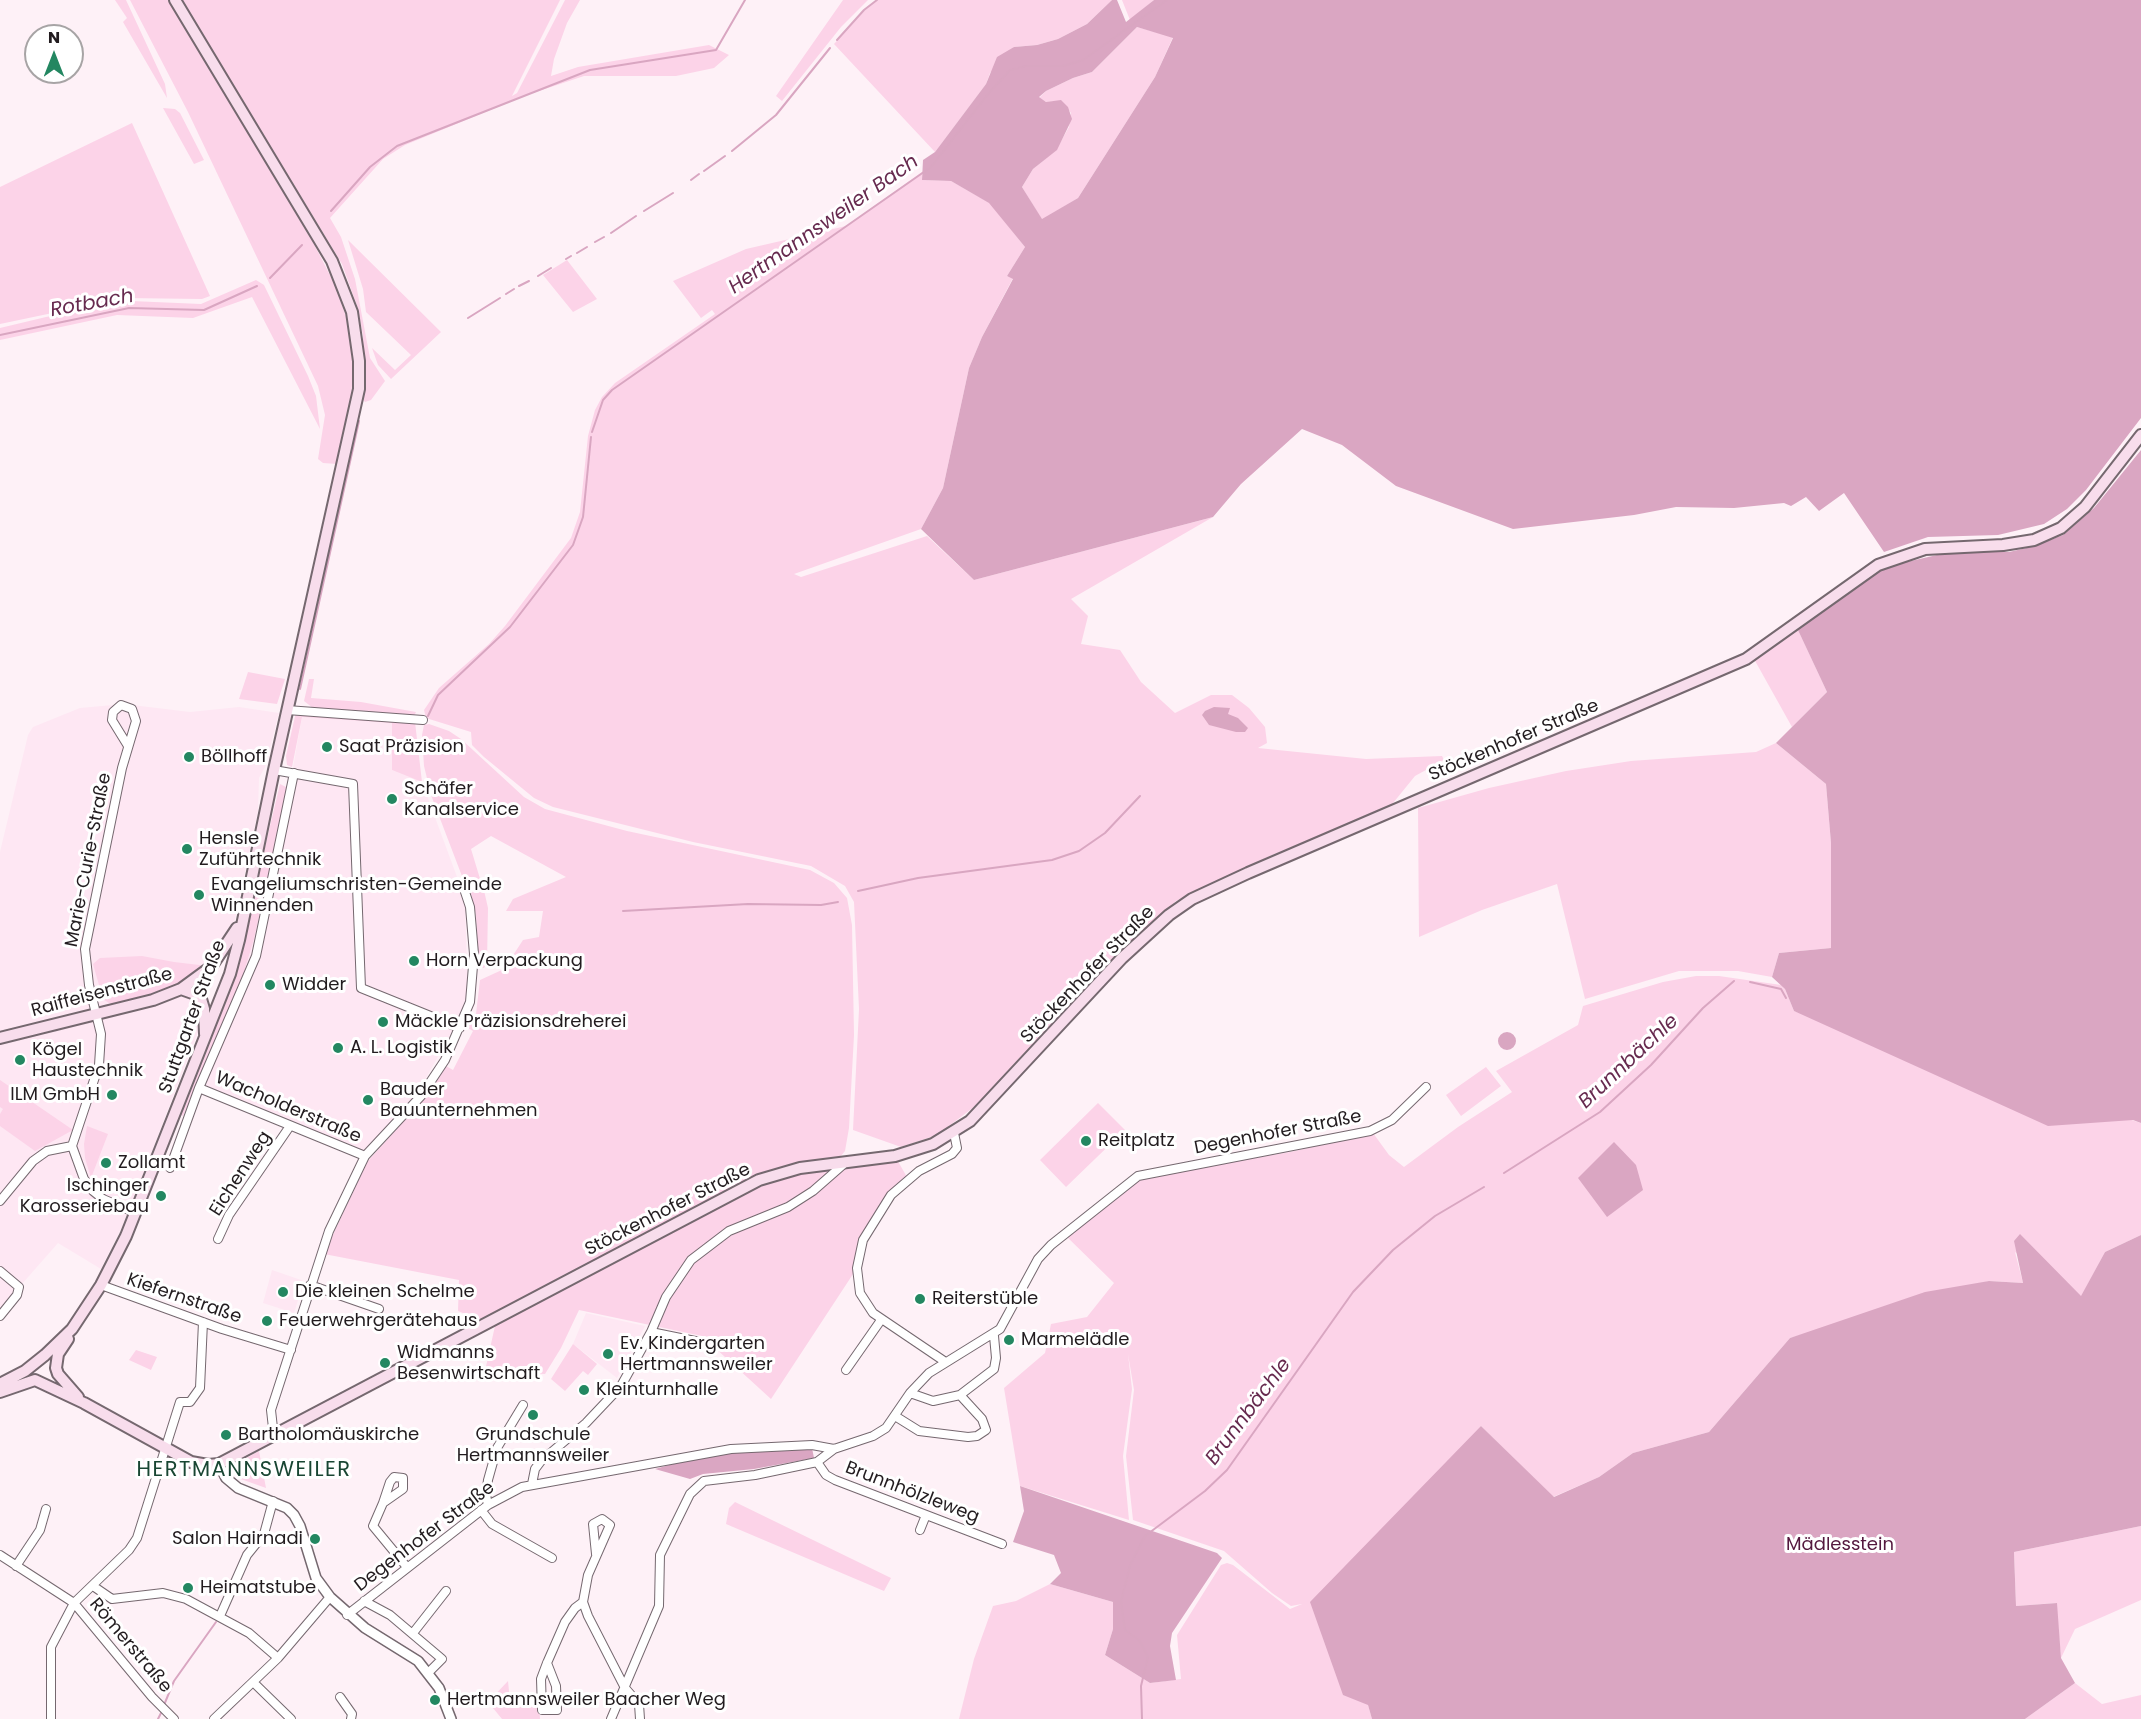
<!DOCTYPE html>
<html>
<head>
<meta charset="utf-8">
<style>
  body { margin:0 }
  #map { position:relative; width:2141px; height:1719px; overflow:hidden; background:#fef1f7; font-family:Poppins,sans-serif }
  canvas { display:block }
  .north { position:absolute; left:24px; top:24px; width:60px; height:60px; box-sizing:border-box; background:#fff; border:2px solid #a7a4a5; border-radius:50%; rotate:0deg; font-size:16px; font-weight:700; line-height:24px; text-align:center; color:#221c1f }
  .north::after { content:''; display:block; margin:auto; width:21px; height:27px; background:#238761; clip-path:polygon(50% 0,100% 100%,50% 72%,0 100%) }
</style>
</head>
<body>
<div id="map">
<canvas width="2141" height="1719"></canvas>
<div class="north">N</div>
</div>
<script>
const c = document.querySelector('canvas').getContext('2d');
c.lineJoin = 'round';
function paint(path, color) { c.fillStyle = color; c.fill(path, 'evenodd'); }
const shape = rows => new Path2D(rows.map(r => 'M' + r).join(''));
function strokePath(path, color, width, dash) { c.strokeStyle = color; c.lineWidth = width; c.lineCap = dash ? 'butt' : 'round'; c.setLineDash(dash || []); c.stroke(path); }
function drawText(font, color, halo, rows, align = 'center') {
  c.font = font + ' Poppins,sans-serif'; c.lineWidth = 6; c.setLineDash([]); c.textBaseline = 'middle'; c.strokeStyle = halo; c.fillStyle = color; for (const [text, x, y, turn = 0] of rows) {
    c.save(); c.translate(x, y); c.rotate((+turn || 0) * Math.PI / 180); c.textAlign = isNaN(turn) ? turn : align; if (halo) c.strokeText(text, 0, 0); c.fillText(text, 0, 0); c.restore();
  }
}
paint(shape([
  [124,704,190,712,239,707,279,713,265,767,259,778,258,811,234,924,215,958,182,985,199,1002,201,1024,126,1219,101,1269,58,1243,0,1309,0,852,28,735,33,727,80,708],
  [302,717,392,723,392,770,422,782,460,885,465,907,468,993,454,1028,417,1094,361,1154,197,1084,240,986,252,946,289,790],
  [272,1270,304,1281,294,1313,263,1303],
  [586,1313,645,1326,617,1378,573,1344]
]), '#fee7f3');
paint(shape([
  [115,0,126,0,165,84,167,98,123,22,127,18],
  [130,0,169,0,314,244,335,285,348,322,353,369,351,402,337,464,323,463,318,459,325,415,318,386,188,112],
  [181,0,560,0,512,96,517,93,565,0,580,0,567,23,554,59,551,76,578,67,709,45,729,55,714,68,676,76,584,76,527,95,405,145,383,159,330,218,341,237,355,279,370,358,385,381,371,400,365,402,362,398,363,335,357,306,342,264],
  [843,0,868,0,841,27,782,101,776,96],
  [878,0,1112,0,1087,24,1058,39,1037,45,1014,47,990,73,986,84,935,152,834,44,864,11],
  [1122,0,1154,0,1130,20],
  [1137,27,1173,37,1155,77,1078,198,1042,220,1022,187,1033,169,1056,150,1069,127,1071,113,1061,101,1046,102,1039,98,1046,91,1073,78,1092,72],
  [163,108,175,109,180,113,204,160,194,164],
  [132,123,210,296,202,299,124,298,0,324,0,187],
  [922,172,922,180,951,181,990,203,1025,247,1007,276,1013,278,982,337,969,368,943,488,921,529,794,574,801,577,927,536,974,580,1213,517,1071,599,1088,616,1081,644,1120,650,1141,682,1175,713,1211,695,1232,695,1249,708,1265,727,1267,743,1258,748,1366,759,1442,756,1444,760,1415,776,1389,808,1272,855,1176,901,1131,943,974,1107,937,1135,901,1147,853,1130,859,1009,854,902,845,886,811,866,693,842,553,807,534,798,484,757,472,745,471,732,426,718,424,710,439,688,489,644,505,626,571,538,580,512,588,436,595,410,602,397,615,383,715,314,712,310,701,318,673,281,746,249,846,226],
  [348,240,441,332,391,379,378,365,372,348,395,370,411,355,366,312,363,289],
  [567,260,597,299,573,312,543,275],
  [256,280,264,285,308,376,316,396,320,429,252,297,193,318,117,315,0,340,0,328,46,317,131,301,201,304],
  [1797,628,1827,692,1792,727,1754,659],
  [248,672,285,679,277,704,239,699],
  [309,679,314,679,311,698,361,702,416,712,414,716,393,716,313,708,304,701],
  [296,712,415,722,422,782,392,770,392,723,302,717,292,767,287,765,286,756],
  [429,724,449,731,461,739,524,797,545,809,627,831,810,870,834,883,847,898,852,925,854,1035,849,1128,845,1151,840,1157,795,1165,761,1175,690,1210,695,1214,759,1180,895,1156,908,1179,870,1226,857,1268,771,1399,702,1336,579,1310,561,1348,545,1374,485,1371,495,1326,458,1311,459,1280,324,1254,367,1162,429,1093,446,1066,453,1070,473,1031,466,1027,470,1015,476,1014,480,980,504,969,523,940,539,937,543,911,506,911,513,899,566,877,491,836,471,849,481,882,465,884,431,795,424,766,422,735,424,725],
  [1776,743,1826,784,1831,843,1831,948,1779,953,1772,977,1738,971,1679,971,1585,999,1557,884,1482,910,1419,937,1418,808,1489,788,1566,771,1631,761,1756,752],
  [280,784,288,788,254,939,240,986,183,1116,179,1114,241,948],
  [483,886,488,908,487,963,484,968,478,968,476,915,470,890],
  [142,956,174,962,208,966,169,991,118,1004,109,1003,103,999,93,964,100,958],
  [1696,976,1719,976,1781,985,1785,989,1794,1011,2141,1123,2141,1235,2105,1252,2081,1297,2015,1252,2023,1283,1989,1281,1790,1338,1709,1432,1633,1453,1599,1477,1553,1497,1481,1426,1368,1705,1372,1719,959,1719,974,1659,993,1606,1016,1601,1050,1584,1113,1602,1113,1629,1105,1655,1150,1683,1181,1679,1177,1635,1221,1565,1227,1563,1233,1565,1290,1609,1302,1604,1291,1606,1272,1593,1224,1551,1133,1520,1126,1456,1134,1390,1128,1354,1132,1389,1123,1456,1129,1520,1020,1486,1004,1388,1045,1353,1051,1324,1087,1317,1114,1283,1064,1234,1138,1180,1153,1175,1290,1152,1373,1133,1389,1155,1404,1167,1458,1127,1512,1092,1496,1071,1578,1025,1583,1006,1663,982],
  [1486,1067,1501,1086,1461,1116,1446,1095],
  [0,1080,73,1130,35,1151,0,1126,0,1114,3,1109,0,1107],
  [1098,1103,1125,1130,1066,1187,1040,1160],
  [87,1126,108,1134,91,1178,85,1158,84,1144],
  [573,1344,597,1364,588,1375,583,1371,565,1391,551,1379],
  [136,1350,157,1357,151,1370,129,1360],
  [259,1451,266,1488,235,1477,234,1469,239,1462],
  [735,1502,891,1578,884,1591,726,1524,729,1508],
  [2141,1526,2141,1600,2075,1629,2061,1658,2056,1603,2016,1606,2014,1552],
  [508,1681,510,1701,539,1701,540,1719,502,1719,488,1702],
  [2075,1683,2102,1704,2141,1695,2141,1719,2025,1719]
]), '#fcd3e8');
paint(shape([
  [1112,0,1117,0,1126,22,1154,0,2141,0,2141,418,2086,490,2067,509,2044,524,1998,535,1928,537,1884,552,1844,493,1819,511,1806,497,1791,506,1784,503,1734,508,1676,507,1634,515,1513,529,1396,486,1342,445,1302,429,1241,484,1213,517,974,580,921,529,943,488,969,368,982,337,1013,279,1007,276,1025,247,989,203,951,181,922,180,923,160,935,152,986,84,997,57,1014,47,1037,45,1058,39,1087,24],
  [1137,27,1173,38,1155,77,1078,198,1042,219,1022,187,1033,169,1057,150,1072,119,1068,107,1061,100,1046,102,1039,97,1046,91,1073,78,1092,72],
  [2141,450,2141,1123,2133,1120,2048,1126,1794,1011,1785,989,1772,977,1779,953,1831,948,1831,843,1826,784,1776,743,1827,692,1797,628,1868,576,1889,566,1950,552,2009,552,2035,546,2063,535,2094,508],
  [1614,1142,1636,1165,1643,1190,1607,1217,1578,1178],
  [2020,1234,2081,1296,2105,1252,2141,1235,2141,1526,2014,1552,2016,1606,2057,1603,2061,1658,2075,1683,2025,1719,1372,1719,1368,1705,1343,1695,1310,1602,1481,1426,1554,1497,1599,1477,1633,1453,1709,1432,1790,1338,1925,1292,1989,1281,2023,1283,2014,1241],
  [812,1448,814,1458,754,1469,703,1474,690,1479,655,1469,687,1460,731,1453],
  [1020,1486,1217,1553,1222,1558,1172,1633,1170,1646,1176,1680,1150,1683,1105,1655,1113,1629,1113,1602,1050,1584,1061,1573,1054,1555,1013,1542,1024,1511]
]), '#daa6c2');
paint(shape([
  [1214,707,1230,708,1228,714,1238,718,1248,728,1245,732,1236,732,1209,725,1202,715,1205,711],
  '1498 1041a9 9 0 1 1 18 0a9 9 0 1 1-18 0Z'
]), '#d9a6c1');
strokePath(shape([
  [837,40,864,10,877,0],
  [732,151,776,115,830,48],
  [704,171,725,156],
  [691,180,699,174],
  [331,211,370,167,397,146,590,70,716,50,745,0],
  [644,211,673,193],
  [611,233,636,216],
  [595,242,604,237],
  [577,253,587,247],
  [566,259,571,256],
  [538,276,551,268],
  [270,278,302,245],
  [519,286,529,281],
  [506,294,514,289],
  [468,318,500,298],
  [0,335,129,308,204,310,257,286],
  [592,432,603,400,612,390,931,167,989,93,1010,70,1027,66,1063,66,1083,60,1167,0],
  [300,689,359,421],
  [428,716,438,695,510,627,573,545,583,517,591,437],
  [858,891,918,878,1052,860,1079,851,1105,833,1140,796],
  [623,911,748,904,821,905,838,902],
  [1750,982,1781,989,1786,998],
  [1504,1173,1600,1112,1651,1065,1703,1008,1734,981],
  [164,1705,174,1681,216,1622],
  [158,1719,162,1711],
  [1142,1719,1141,1686,1148,1657,1140,1641,1125,1630,1121,1602,1130,1565,1145,1536,1205,1491,1227,1470,1353,1292,1393,1250,1435,1216,1484,1187]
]), '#d9a6c1', 2);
const minor = shape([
  [287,710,423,720],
  [128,746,112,720,113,712,121,705,132,709,136,721,122,768,85,949,89,985,101,1034,99,1065,72,1146,84,1179,93,1191,103,1199,136,1213],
  [274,770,353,784,361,988,460,1028],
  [199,1088,365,1156],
  [170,1168,199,1088,256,956,294,773],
  [0,1201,33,1161,47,1151,72,1146],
  [218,1239,229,1215,290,1126],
  [0,1271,19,1287,17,1295,0,1316],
  [101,1285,222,1329,291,1350],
  [310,1285,379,1309],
  [651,1332,700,1342],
  [944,1361,873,1313,860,1293,857,1268,863,1240,891,1195,919,1171,952,1154,957,1148,954,1133],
  [846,1370,881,1320],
  [910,1393,933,1401,960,1395,994,1369,996,1358,994,1336],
  [895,1416,919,1431,968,1437,977,1436,986,1430,982,1419,960,1395],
  [274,1437,271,1410,329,1231,365,1156,421,1096,445,1060,470,1002,474,954,470,907,464,889],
  [817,1462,826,1475,835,1480,1002,1544],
  [532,1484,535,1469,541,1461,586,1423,621,1386,651,1332,666,1297,691,1260,729,1231,788,1207,813,1191,845,1163],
  [383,1503,390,1482,394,1477,403,1478,403,1489,383,1503,373,1526,406,1566],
  [488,1505,486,1495,488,1480,497,1448,523,1405],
  [481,1510,492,1524,552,1558],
  [920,1530,926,1515],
  [596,1554,593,1524,602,1519,610,1525,588,1575,583,1602,588,1616,625,1688,639,1704,640,1719],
  [0,1555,74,1603,152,1697,174,1719],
  [16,1566,40,1530,46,1509],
  [93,1586,112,1599,163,1593,186,1599,249,1633,278,1658],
  [364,1601,390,1615,442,1659,429,1672],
  [347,1615,488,1505,522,1487,731,1449,812,1445,834,1449,873,1436,886,1428,910,1393,929,1373,1000,1329,1038,1259,1051,1245,1138,1176,1370,1131,1392,1120,1426,1087],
  [220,1616,247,1555,264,1534,273,1501],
  [413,1633,446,1591],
  [547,1663,556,1686,557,1710,542,1710,541,1679,547,1663,565,1622,575,1608,583,1602],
  [253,1682,291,1719],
  [340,1697,352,1714,351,1719],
  [51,1719,51,1647,74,1603,129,1550,137,1538,180,1402,190,1402,200,1388,203,1322],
  [214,1719,278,1658,330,1597],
  [611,1719,659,1606,660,1555,690,1494,704,1481,755,1475,817,1462,834,1449]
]);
const tertiary = shape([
  [219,1464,226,1478,238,1488,287,1508,294,1515,300,1526,316,1578,330,1597,365,1628,418,1661,439,1688,451,1719]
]);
const secondary = shape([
  [181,989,195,994,201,999,204,1009,205,1034],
  [0,1038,153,1000,181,989,211,967,237,928],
  [68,1339,58,1354,56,1368,58,1374,78,1397],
  [0,1384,25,1371,45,1355,72,1329,101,1285,126,1236,230,974,239,940,274,770,359,389,359,361,352,312,332,261,175,0],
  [0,1392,35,1380,84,1403,191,1462,208,1465,219,1464,759,1180,800,1168,895,1156,933,1144,970,1121,1122,958,1169,915,1192,899,1248,873,1746,659,1878,565,1925,549,2003,545,2034,540,2061,528,2085,507,2141,435]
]);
strokePath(minor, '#75686f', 10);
strokePath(tertiary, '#75686f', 12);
strokePath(secondary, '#75686f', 14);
strokePath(minor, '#fff', 8);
strokePath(tertiary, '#fff', 9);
strokePath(secondary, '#f8ddec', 10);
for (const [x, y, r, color] of [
  [327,747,6,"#238761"],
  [189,757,6,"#238761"],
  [392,799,6,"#238761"],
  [187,849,6,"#238761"],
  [199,895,6,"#238761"],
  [414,961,6,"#238761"],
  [270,985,6,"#238761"],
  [383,1022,6,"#238761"],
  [338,1048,6,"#238761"],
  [20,1060,6,"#238761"],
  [112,1095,6,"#238761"],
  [368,1100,6,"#238761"],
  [1086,1141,6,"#238761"],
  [106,1163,6,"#238761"],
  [161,1196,6,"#238761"],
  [283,1292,6,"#238761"],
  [920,1299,6,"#238761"],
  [267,1321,6,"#238761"],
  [1009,1340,6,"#238761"],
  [608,1354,6,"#238761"],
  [385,1363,6,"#238761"],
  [584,1390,6,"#238761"],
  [533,1415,6,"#238761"],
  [226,1435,6,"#238761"],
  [315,1539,6,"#238761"],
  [188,1588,6,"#238761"],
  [435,1700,6,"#238761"]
]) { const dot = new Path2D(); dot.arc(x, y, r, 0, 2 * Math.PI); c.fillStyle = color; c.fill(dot); strokePath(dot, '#fff', 2); }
drawText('18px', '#221c1f', '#fff', [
  ["Stöckenhofer Straße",1514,741,-23],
  ["Marie-Curie-Straße",89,860,-79],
  ["Stöckenhofer Straße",1088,975,-46],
  ["Raiffeisenstraße",102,993,-15],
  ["Stuttgarter Straße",193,1017,-70],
  ["Wacholderstraße",288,1108,23],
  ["Degenhofer Straße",1278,1133,-11],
  ["Eichenweg",241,1174,-57],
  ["Stöckenhofer Straße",668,1210,-27],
  ["Kiefernstraße",184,1299,19],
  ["Brunnhölzleweg",912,1493,21],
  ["Degenhofer Straße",425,1537,-37],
  ["Römerstraße",130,1646,50]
]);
drawText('18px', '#221c1f', '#fff', [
  ["Saat Präzision",339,747],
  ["Böllhoff",201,757],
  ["Schäfer",404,789],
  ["Kanalservice",404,810],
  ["Hensle",199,839],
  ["Zuführtechnik",199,860],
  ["Evangeliumschristen-Gemeinde",211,885],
  ["Winnenden",211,906],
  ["Horn Verpackung",426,961],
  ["Widder",282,985],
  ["Mäckle Präzisionsdreherei",395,1022],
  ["A. L. Logistik",350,1048],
  ["Kögel",32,1050],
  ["Haustechnik",32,1071],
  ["Bauder",380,1090],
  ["Bauunternehmen",380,1111],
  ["ILM GmbH",100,1095,"right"],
  ["Reitplatz",1098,1141],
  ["Zollamt",118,1163],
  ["Ischinger",149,1186,"right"],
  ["Karosseriebau",149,1207,"right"],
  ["Die kleinen Schelme",295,1292],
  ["Reiterstüble",932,1299],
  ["Feuerwehrgerätehaus",279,1321],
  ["Marmelädle",1021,1340],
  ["Ev. Kindergarten",620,1344],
  ["Hertmannsweiler",620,1365],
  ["Widmanns",397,1353],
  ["Besenwirtschaft",397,1374],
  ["Kleinturnhalle",596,1390],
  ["Bartholomäuskirche",238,1435],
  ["Grundschule",533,1435,"center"],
  ["Hertmannsweiler",533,1456,"center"],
  ["Salon Hairnadi",303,1539,"right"],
  ["Heimatstube",200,1588],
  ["Hertmannsweiler Baacher Weg",447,1700]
], 'left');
drawText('18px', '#54183e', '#fff', [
  ["Mädlesstein",1840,1545]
]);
drawText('italic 20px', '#672a4f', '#fff', [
  ["Hertmannsweiler Bach",824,225,-35],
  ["Rotbach",92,304,-10],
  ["Brunnbächle",1629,1062,-43],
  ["Brunnbächle",1249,1412,-53]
]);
c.letterSpacing = '1.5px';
drawText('21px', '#194633', '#fff', [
  ["HERTMANNSWEILER",244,1471]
]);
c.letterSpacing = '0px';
</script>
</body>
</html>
